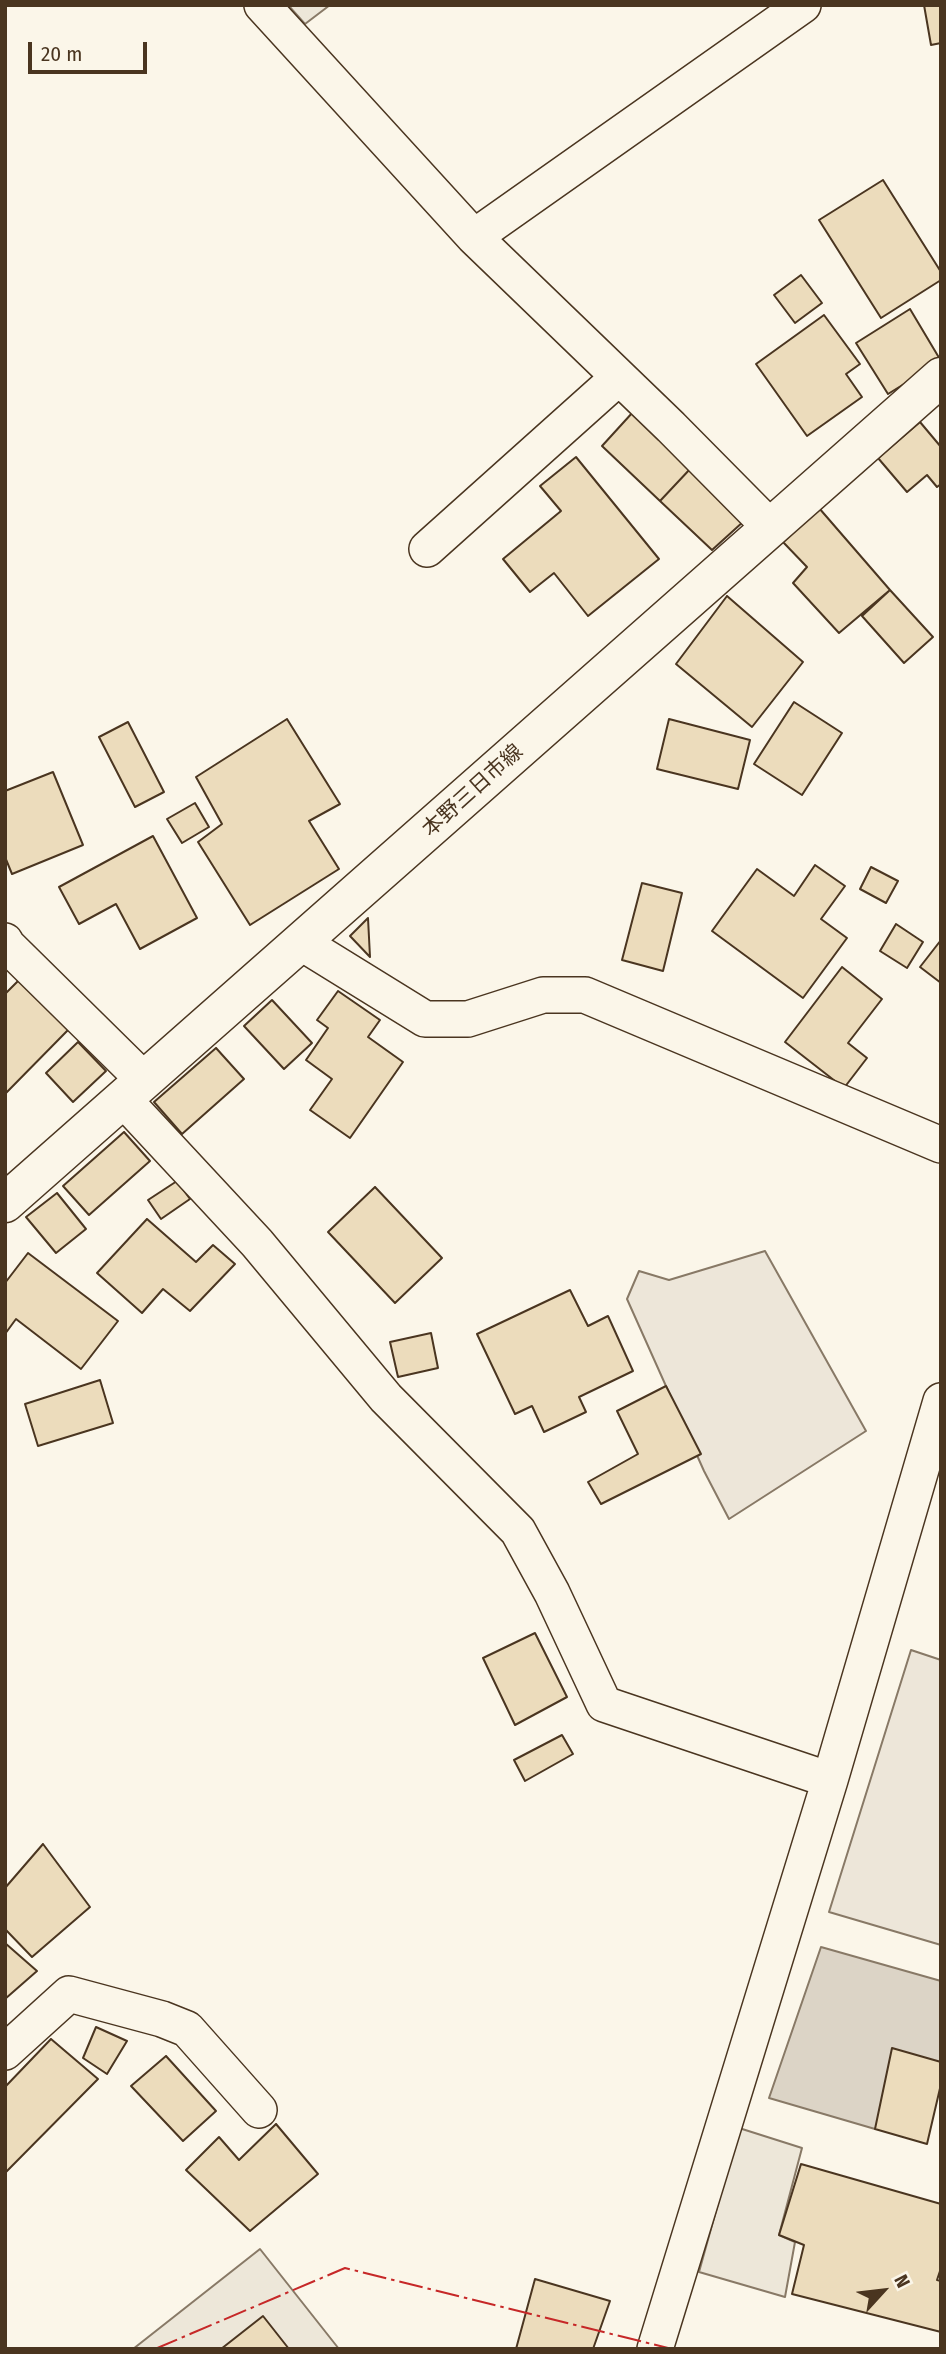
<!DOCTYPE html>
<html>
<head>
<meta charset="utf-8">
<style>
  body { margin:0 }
  #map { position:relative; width:946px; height:2354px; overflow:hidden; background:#fbf6e9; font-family:"Fira Sans Condensed",sans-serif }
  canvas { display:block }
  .frame { position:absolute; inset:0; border:7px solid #4a3520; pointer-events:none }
  .north { position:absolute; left:848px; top:2256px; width:70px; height:70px; -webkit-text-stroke:5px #fbf6e9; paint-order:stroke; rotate:63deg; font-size:19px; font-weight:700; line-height:28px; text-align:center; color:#4a3520 }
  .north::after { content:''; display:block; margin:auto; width:24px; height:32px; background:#4a3520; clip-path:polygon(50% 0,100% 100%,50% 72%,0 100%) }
  .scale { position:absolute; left:28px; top:42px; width:119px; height:32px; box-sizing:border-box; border:4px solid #4a3520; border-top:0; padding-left:9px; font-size:21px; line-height:24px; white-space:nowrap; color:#4a3520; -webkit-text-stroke:5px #fbf6e9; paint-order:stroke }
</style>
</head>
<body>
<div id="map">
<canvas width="946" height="2354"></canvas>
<div class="frame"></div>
<div class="north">N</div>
<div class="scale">20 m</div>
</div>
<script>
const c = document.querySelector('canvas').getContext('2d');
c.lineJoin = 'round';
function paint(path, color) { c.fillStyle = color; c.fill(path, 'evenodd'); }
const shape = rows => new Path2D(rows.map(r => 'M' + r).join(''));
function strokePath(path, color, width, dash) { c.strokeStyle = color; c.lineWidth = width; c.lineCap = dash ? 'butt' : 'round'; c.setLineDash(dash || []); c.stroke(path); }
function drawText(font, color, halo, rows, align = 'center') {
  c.font = font + ' "Fira Sans Condensed","Noto Sans JP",sans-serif'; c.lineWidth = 5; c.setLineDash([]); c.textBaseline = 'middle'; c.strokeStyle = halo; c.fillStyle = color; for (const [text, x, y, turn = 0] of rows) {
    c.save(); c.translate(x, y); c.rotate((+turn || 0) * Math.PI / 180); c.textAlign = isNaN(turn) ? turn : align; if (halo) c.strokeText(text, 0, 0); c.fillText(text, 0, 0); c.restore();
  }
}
const green = shape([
  [765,1251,866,1431,729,1519,704,1471,627,1299,639,1271,669,1280,765,1251],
  [911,1650,941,1660,941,1945,829,1912,911,1650]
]);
paint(green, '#ede6d9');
strokePath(green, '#887966', 2);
const parking = shape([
  [288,5,330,5,305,24,288,5],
  [739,2128,802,2148,779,2235,795,2242,785,2297,699,2272,739,2128],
  [260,2249,339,2349,133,2349,260,2249]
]);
paint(parking, '#ede7d9');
strokePath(parking, '#887966', 2);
const water = shape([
  [821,1947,941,1981,941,2062,875,2129,769,2098,821,1947]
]);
paint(water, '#dcd4c6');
strokePath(water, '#887966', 2);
const building = shape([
  [924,5,941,5,941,43,931,45,924,5],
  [883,180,941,272,941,280,881,318,819,220,883,180],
  [801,275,822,303,795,323,774,295,801,275],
  [910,309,941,361,888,394,856,343,910,309],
  [824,315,860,364,846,374,862,397,807,436,756,364,824,315],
  [633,412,691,468,660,501,602,446,633,412],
  [920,422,941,447,941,484,937,487,927,475,907,492,878,458,920,422],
  [576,457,659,559,588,616,554,573,530,592,503,559,561,511,540,486,576,457],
  [691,468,744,521,712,550,660,501,691,468],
  [819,508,890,590,839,633,793,583,807,567,783,542,819,508],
  [890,590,933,637,904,663,862,616,890,590],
  [727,596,803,662,752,727,676,664,727,596],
  [794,702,842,733,802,795,754,764,794,702],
  [287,719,340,804,309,821,339,869,250,925,198,842,222,824,196,777,287,719],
  [669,719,750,740,738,789,657,769,669,719],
  [128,722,164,792,135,807,99,737,128,722],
  [53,772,83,845,12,874,5,857,5,791,53,772],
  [195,803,209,827,182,843,167,819,195,803],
  [153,836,197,918,140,949,116,904,79,924,59,887,153,836],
  [815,865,845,886,821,919,847,938,803,998,712,931,757,869,794,896,815,865],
  [871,867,898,881,886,903,860,889,871,867],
  [642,883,682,893,663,971,622,960,642,883],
  [368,918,370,957,350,936,368,918],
  [896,924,923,942,907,968,880,951,896,924],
  [941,940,941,983,920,967,941,940],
  [842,967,882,999,848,1043,867,1058,844,1088,785,1042,842,967],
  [19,980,68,1030,5,1094,5,994,19,980],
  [338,991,380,1020,368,1037,403,1062,350,1138,310,1110,332,1079,306,1060,328,1028,317,1020,338,991],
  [272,1000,312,1043,284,1069,244,1026,272,1000],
  [78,1042,106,1071,73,1102,46,1073,78,1042],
  [216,1048,244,1079,182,1134,154,1102,216,1048],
  [124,1132,150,1161,89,1215,63,1186,124,1132],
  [177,1181,190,1199,161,1219,148,1200,177,1181],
  [375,1187,442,1258,395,1303,328,1232,375,1187],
  [57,1193,86,1229,56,1253,26,1217,57,1193],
  [147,1219,196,1262,213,1245,235,1264,190,1311,163,1289,142,1313,97,1273,147,1219],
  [28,1253,118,1321,81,1369,16,1319,5,1334,5,1283,28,1253],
  [570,1290,588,1326,608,1316,633,1371,579,1397,586,1412,544,1432,532,1406,515,1414,477,1334,570,1290],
  [431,1333,438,1368,398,1377,390,1342,431,1333],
  [100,1380,113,1423,38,1446,25,1404,100,1380],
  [666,1386,701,1454,601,1504,588,1482,638,1454,617,1411,666,1386],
  [535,1633,567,1697,515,1725,483,1658,535,1633],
  [562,1735,573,1754,525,1781,514,1760,562,1735],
  [43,1844,90,1907,32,1957,5,1929,5,1888,43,1844],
  [5,1943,37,1971,5,1999,5,1943],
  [96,2027,127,2041,107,2074,83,2058,96,2027],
  [51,2039,98,2079,5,2173,5,2087,51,2039],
  [892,2048,941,2062,941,2084,927,2144,875,2129,892,2048],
  [166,2056,216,2111,183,2141,131,2086,166,2056],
  [276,2124,318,2174,250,2231,186,2170,219,2137,239,2160,276,2124],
  [801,2164,941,2204,941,2268,937,2280,941,2281,941,2332,792,2294,804,2245,779,2235,801,2164],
  [535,2279,610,2301,593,2349,516,2349,535,2279],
  [263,2316,289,2349,221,2349,263,2316]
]);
paint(building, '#ecdcbc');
strokePath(building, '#4a3520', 2);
const minor = shape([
  [262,5,474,237],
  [770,527,671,427,474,237,803,5],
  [427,549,619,377],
  [5,941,7,945,144,1080],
  [302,943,425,1019,468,1019,543,995,585,995,941,1145],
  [124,1100,257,1243,386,1398,518,1531,552,1593,604,1704,830,1780],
  [5,2052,69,1994,162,2019,187,2029,259,2110],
  [655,2349,830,1780,941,1401]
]);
const secondary = shape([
  [5,1203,941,377]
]);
strokePath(minor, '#4a3520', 38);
strokePath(secondary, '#4a3520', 41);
strokePath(minor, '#fbf6e9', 35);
strokePath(secondary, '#fbf6e9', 38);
strokePath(shape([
  [155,2349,345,2268,672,2349]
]), '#c62828', 2, [24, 5, 3.5, 5]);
drawText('21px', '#4a3520', '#fbf6e9', [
  ["本野三日市線",473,791,-42]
]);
</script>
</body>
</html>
